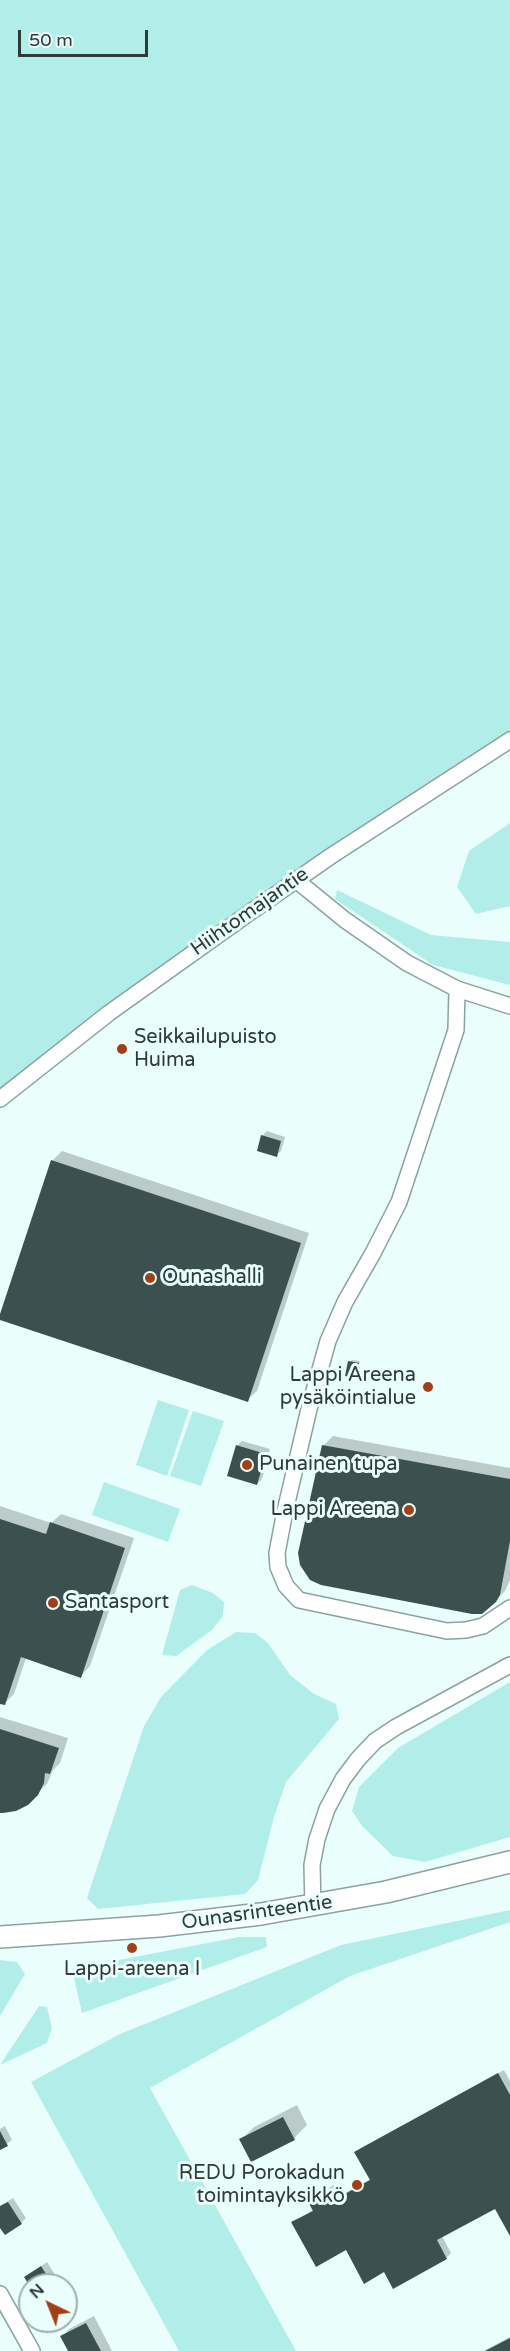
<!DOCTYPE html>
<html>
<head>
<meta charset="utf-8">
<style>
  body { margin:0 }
  #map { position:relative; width:510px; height:2351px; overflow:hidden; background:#eafefc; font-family:"Varela Round",sans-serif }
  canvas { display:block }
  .north { position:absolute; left:18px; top:2273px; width:60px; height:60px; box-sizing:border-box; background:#eafefc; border:2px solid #a0b0ae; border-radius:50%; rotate:317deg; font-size:16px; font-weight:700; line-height:24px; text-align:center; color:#303a39 }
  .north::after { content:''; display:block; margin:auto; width:21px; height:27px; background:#a43e15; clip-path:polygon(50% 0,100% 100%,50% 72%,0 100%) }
  .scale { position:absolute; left:18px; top:30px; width:130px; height:27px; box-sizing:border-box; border:3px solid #303a39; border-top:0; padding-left:8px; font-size:18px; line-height:21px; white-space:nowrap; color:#303a39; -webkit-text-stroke:4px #eafefc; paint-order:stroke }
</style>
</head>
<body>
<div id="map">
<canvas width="510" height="2351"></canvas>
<div class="north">N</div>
<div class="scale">50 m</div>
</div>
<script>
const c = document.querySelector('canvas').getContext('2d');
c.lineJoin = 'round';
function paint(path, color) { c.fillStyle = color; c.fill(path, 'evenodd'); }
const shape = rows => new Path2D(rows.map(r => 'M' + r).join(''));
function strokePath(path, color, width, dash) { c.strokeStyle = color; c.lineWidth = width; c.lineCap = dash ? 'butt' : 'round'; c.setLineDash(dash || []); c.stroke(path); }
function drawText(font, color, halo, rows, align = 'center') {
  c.font = font + ' "Varela Round",sans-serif'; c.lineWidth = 6; c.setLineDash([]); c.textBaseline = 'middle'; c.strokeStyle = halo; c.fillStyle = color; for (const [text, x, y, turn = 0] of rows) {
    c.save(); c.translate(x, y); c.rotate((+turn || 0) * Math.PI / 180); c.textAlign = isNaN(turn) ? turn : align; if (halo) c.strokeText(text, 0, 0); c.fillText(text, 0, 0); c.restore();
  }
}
paint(shape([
  [0,0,510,0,510,740,331,856,0,1098],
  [510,823,510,906,476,914,457,887,469,851],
  [337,890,431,935,510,942,510,985,433,965,335,899],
  [158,1400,189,1410,167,1476,136,1465],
  [193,1411,224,1421,201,1486,170,1476],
  [104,1482,180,1509,168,1542,92,1515],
  [192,1585,213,1593,224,1602,223,1616,212,1630,176,1656,162,1655,180,1590],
  [236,1632,255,1633,268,1643,290,1675,314,1694,336,1704,339,1719,286,1782,274,1817,258,1880,245,1894,98,1909,87,1898,144,1726,161,1697,207,1650],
  [510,1682,510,1837,425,1862,393,1856,363,1827,352,1811,359,1787,398,1748],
  [510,1910,510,1922,350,1976,150,2088,296,2351,179,2351,31,2082,120,2034,341,1945],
  [239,1937,266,1937,267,1947,82,2013,72,1969],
  [0,1960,17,1962,25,1974,0,2016],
  [39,2006,47,2007,52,2028,47,2043,0,2065]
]), '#b1eee9');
paint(shape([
  [267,1131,285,1137,281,1151,276,1155,262,1136],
  [62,1151,309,1233,257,1391,247,1400,0,1319,52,1161],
  [352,1360,360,1361,355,1377,349,1362],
  [333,1436,510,1468,510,1580,505,1591,495,1601,323,1446],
  [242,1441,270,1449,262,1479,257,1484,237,1446],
  [0,1506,51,1523,61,1514,134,1538,90,1666,81,1676,26,1658,14,1694,4,1704,0,1702],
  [0,1717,68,1738,60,1763,53,1770,47,1784,27,1803,0,1811],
  [504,2070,510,2081,510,2232,496,2207,442,2236,451,2253,446,2258,385,2270,347,2248,293,2223,314,2209,309,2200,314,2196,334,2185,340,2196,371,2179,356,2153,361,2148],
  [297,2105,307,2125,294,2138,241,2140,254,2127],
  [5,2126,12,2140,0,2149,0,2129],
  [13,2198,26,2218,21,2223,0,2225,0,2206],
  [47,2262,60,2283,57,2285,31,2285,26,2277],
  [94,2316,112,2351,70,2351,62,2337,69,2329],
  [510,2337,510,2351,485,2351,487,2349]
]), '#0003');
paint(shape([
  [261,1135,281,1141,277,1157,257,1151],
  [51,1160,301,1243,248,1402,0,1320,0,1314],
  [348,1361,359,1363,356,1378,345,1376],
  [236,1445,266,1454,257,1485,227,1476],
  [322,1445,510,1479,510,1541,500,1595,496,1602,482,1614,472,1614,321,1585,310,1580,300,1565,298,1553],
  [0,1519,46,1534,50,1522,125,1548,81,1678,21,1657,5,1705,0,1704],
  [0,1729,59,1748,50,1774,45,1773,44,1783,38,1795,28,1805,16,1811,3,1813,0,1813],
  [498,2073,510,2095,510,2236,495,2209,437,2240,447,2259,393,2289,384,2272,364,2284,346,2250,316,2267,291,2222,313,2211,307,2200,328,2189,334,2200,370,2180,354,2152],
  [283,2117,295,2140,251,2162,239,2139],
  [0,2131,8,2146,0,2150],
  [8,2202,22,2224,5,2235,0,2228,0,2206],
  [41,2266,53,2285,29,2285,24,2277],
  [86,2323,101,2351,68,2351,60,2336],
  [510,2338,510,2351,485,2351]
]), '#3c514f');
const street = shape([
  [296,880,345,920,407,963,457,989,510,1006],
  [457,989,456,1030,399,1202,373,1253,345,1302,328,1341,309,1409,285,1511,277,1553,278,1567,286,1586,299,1600,447,1631,466,1630,483,1626,510,1608],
  [0,1099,109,1013,252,911,331,856,510,740],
  [313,1907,312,1865,317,1839,327,1809,343,1779,358,1759,375,1741,396,1727,510,1665],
  [0,2294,32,2351]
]);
const secondary = shape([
  [0,1937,159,1926,261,1914,386,1892,510,1862]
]);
strokePath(street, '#8ba2a0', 18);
strokePath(secondary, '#8ba2a0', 24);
strokePath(street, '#fff', 15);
strokePath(secondary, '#fff', 21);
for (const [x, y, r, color] of [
  [122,1049,6,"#a43e15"],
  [150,1278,6,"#a43e15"],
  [428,1387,6,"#a43e15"],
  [247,1465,6,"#a43e15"],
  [409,1510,6,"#a43e15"],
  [53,1603,6,"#a43e15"],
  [132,1948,6,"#a43e15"],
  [357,2185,6,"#a43e15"]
]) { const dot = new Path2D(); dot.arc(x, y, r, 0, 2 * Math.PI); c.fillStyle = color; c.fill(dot); strokePath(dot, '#eafefc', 2); }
drawText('20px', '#303a39', '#eafefc', [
  ["Hiihtomajantie",250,912,-35],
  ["Ounasrinteentie",257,1913,-8]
]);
drawText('20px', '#303a39', '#eafefc', [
  ["Seikkailupuisto",134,1038],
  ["Huima",134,1061],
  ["Ounashalli",162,1278],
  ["Lappi Areena",416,1376,"right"],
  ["pysäköintialue",416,1399,"right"],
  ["Punainen tupa",259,1465],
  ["Lappi Areena",397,1510,"right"],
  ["Santasport",65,1603],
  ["Lappi-areena I",132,1970,"center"],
  ["REDU Porokadun",345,2174,"right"],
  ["toimintayksikkö",345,2197,"right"]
], 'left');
</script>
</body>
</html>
